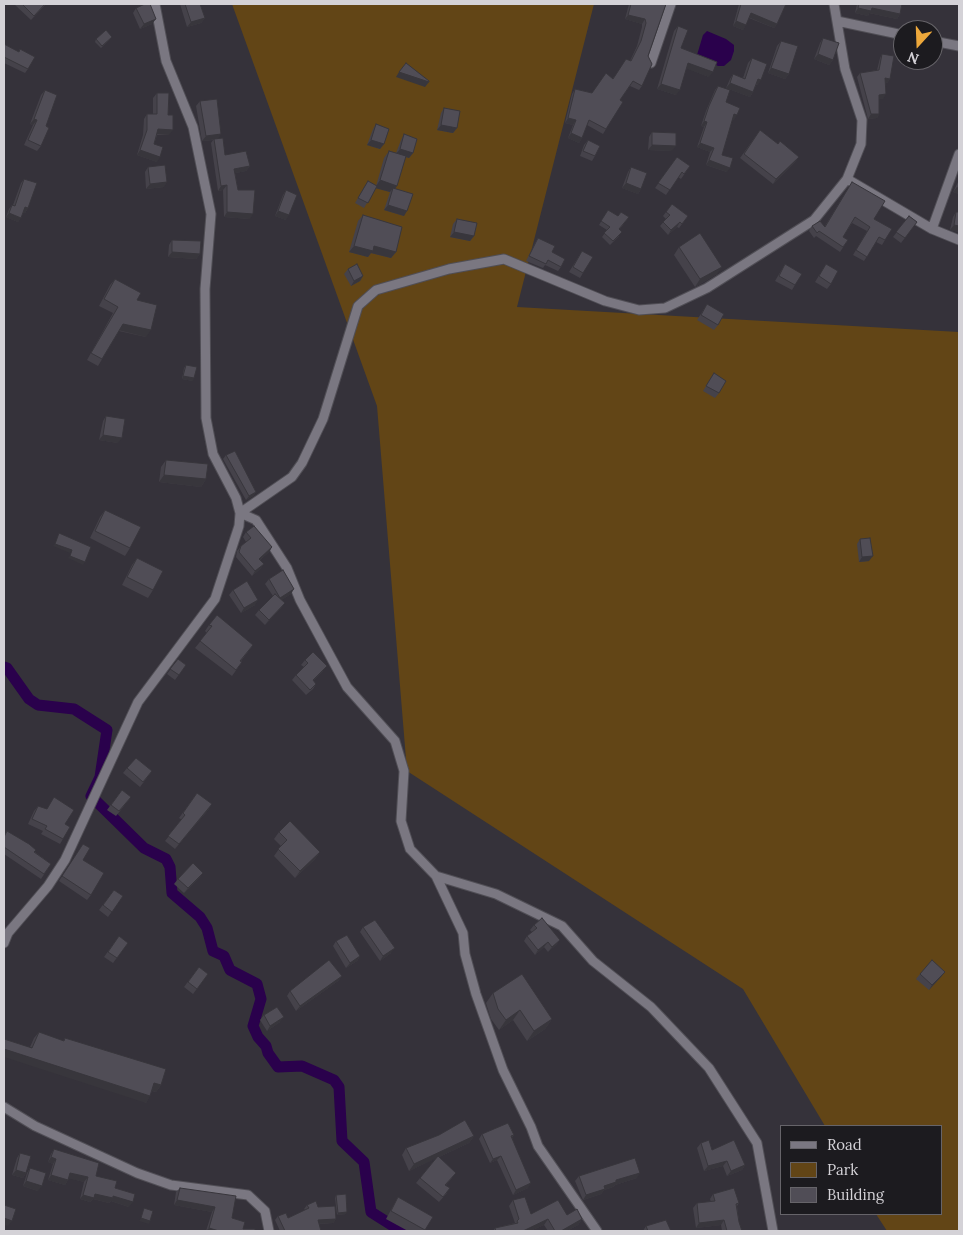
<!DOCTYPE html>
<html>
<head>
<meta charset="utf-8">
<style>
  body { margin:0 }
  #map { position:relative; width:963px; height:1235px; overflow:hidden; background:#35323a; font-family:Lora,serif }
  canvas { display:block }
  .frame { position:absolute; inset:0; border:5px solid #d4d2d7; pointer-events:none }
  .legend { position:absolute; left:780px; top:1125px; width:162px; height:90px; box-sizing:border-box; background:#1c1b1f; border:1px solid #666469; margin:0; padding:6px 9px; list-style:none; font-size:15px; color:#d4d2d7 }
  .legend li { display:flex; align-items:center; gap:10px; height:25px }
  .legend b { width:25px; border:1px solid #666469 }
  .north { position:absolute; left:893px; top:20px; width:50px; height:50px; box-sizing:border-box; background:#1c1b1f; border:1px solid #666469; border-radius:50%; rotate:200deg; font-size:14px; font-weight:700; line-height:20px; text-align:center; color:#d4d2d7 }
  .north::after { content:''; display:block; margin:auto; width:18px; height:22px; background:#eda83b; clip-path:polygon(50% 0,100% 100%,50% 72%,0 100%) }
</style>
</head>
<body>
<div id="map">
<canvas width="963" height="1235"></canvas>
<div class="frame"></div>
<ul class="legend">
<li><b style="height:6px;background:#7a7781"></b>Road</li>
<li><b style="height:14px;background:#624516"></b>Park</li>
<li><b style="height:14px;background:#504d56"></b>Building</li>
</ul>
<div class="north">N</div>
</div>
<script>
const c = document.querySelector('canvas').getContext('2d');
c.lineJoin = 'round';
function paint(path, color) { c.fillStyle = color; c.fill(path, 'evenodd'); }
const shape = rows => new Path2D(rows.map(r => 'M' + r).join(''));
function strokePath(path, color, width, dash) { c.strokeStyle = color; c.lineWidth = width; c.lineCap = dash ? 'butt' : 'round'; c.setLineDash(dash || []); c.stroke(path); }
paint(shape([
  [232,4,594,4,517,307,959,332,959,1231,887,1231,876,1214,942,1214,942,1126,825,1126,743,989,407,771,377,406]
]), '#624516');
paint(shape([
  [707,31,726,39,734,45,734,51,731,60,724,66,718,66,697,55,703,35]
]), '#2a014c');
strokePath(shape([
  [4,667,7,668,29,699,38,705,74,709,107,730,100,777,91,796,144,848,166,859,170,867,172,893,200,917,207,928,213,951,224,956,230,970,257,984,261,999,253,1026,258,1037,266,1046,268,1053,278,1067,302,1066,334,1080,339,1087,342,1141,364,1162,371,1212,401,1231]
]), '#2a014c', 11);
const minor = shape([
  [837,21,903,35],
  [933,41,959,46],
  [651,63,671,4],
  [847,179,932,229,959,240],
  [932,229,959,154],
  [240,513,292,477,302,463,323,419,358,306,376,290,449,269,504,259,605,301,639,310,665,308,707,288,814,220,847,179,861,144,862,120,845,69,834,4],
  [240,513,256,520,287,568,300,600,347,687,395,741,404,771,401,821,410,849,436,876,496,894,562,926,593,961,651,1007,709,1068,757,1143,773,1231],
  [436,876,463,933,465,954,476,994,503,1070,531,1127,538,1146,597,1231],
  [4,943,8,933,48,886,65,860,138,702,215,599,239,526,240,513,236,498,213,454,206,418,205,289,211,214,193,127,166,61,155,4],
  [4,1107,35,1126,137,1173,171,1185,248,1195,265,1211,269,1231]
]);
strokePath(minor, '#504e55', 11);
strokePath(minor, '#7a7781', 9);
paint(shape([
  [14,4,46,4,31,20],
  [180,4,200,4,205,18,201,23,187,27],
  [629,4,666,4,648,56,642,86,639,90,630,86,620,100,606,129,603,134,587,125,582,138,579,143,568,138,573,125,565,123,572,94,575,89,592,93,613,78,630,61,637,46,642,27,642,24,625,19],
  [739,4,786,4,777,24,774,28,749,18,743,30,733,26],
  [857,4,902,4,900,14,897,19,869,13,868,16,855,13],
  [136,8,152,24,140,29,133,13],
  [678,26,681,48,709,77,686,68,676,95,657,89,674,31],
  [823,38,833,60,829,65,814,59,820,43],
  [96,39,110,39,101,48,95,42],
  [781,41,789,74,785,79,768,73,777,46],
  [4,44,18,52,20,49,28,69,25,73,4,63],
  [903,44,903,57,901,56],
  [882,54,890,79,887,83,886,83,883,99,879,99,879,114,877,118,868,119,857,77,860,73,877,70,880,58],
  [752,58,758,85,756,85,753,92,750,97,726,88,730,79,733,74,743,78,748,63],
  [718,86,734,120,732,119,722,155,727,172,706,165,710,152,697,147,704,127,701,126,706,111,715,90],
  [45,90,46,126,41,146,37,151,24,145,33,125,30,124,41,95],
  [157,93,168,115,169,135,157,135,154,144,157,162,137,155,143,135,144,119,147,114,153,114,153,98],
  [200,101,218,138,225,155,250,166,246,171,235,173,238,190,250,219,224,217,223,190,218,191,211,143,213,140,202,141,196,106],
  [444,108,457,128,453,133,437,130,441,113],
  [376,124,384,144,380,149,367,145,373,129],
  [760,130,778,144,799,157,795,162,773,184,740,158],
  [652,132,672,151,648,150,649,137],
  [404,134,413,153,409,158,406,157,395,189,404,216,384,210,390,192,376,188,364,208,355,203,368,181,376,186,384,158,389,151,396,153,401,140],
  [588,140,595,156,592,161,580,156,584,145],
  [677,157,690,166,681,179,678,177,666,195,655,188],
  [148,167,164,187,146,189,145,172],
  [631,167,641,189,638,194,622,188,628,172],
  [24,179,28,208,25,213,24,212,18,222,6,217,9,209,12,205,13,205,21,183],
  [959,180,959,194,953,192],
  [852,182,874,219,885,240,882,245,876,242,864,261,853,255,867,231,852,223,843,237,848,240,840,252,816,236,814,238,809,231,812,226,825,226],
  [286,190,286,220,275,216,283,195],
  [672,204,688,216,679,228,677,227,668,235,660,226,666,219,663,216],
  [608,210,618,216,629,217,619,230,619,236,610,245,602,237,607,230,599,225],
  [956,212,959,232,950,230,953,217],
  [363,215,396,252,391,258,371,253,368,257,349,252,358,221],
  [909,216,917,222,901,243,893,237],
  [457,219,474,236,470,241,450,237,453,224],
  [538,238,552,252,561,267,558,271,545,265,543,268,526,261,535,243],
  [172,240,200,254,196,259,168,257,169,245],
  [679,247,717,274,695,287,674,255],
  [582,251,583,273,580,278,569,272],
  [785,264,795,285,792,290,775,281],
  [826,264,831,284,827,289,815,282],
  [348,269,363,276,360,281,351,286,344,274],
  [115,279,137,300,146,337,119,331,98,366,87,360,113,313,99,306,110,285],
  [707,304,718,325,714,330,697,320],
  [186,365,193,381,182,379,184,368],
  [714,373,719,393,715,398,703,391],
  [106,416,118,443,99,440,103,421],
  [226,455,256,492,253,496,246,500,223,459],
  [166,460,206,479,201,487,159,482,161,467],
  [105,510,130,548,125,556,90,538,100,517],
  [246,532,272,547,269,552,260,560,264,564,260,569,252,576,236,557,237,551,241,546,246,542,243,537],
  [860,539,869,561,859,562,857,544],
  [137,558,153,590,148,598,122,585,132,565],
  [269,579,291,594,281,600,285,603,281,608,265,625,255,615,259,610,273,596,265,584],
  [233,590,255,605,241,613,229,595],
  [209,625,253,645,241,661,242,662,232,676,195,648,207,633,205,631],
  [178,659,186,665,175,680,167,674],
  [305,660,323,671,313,681,316,684,313,689,306,695,292,680,296,675,304,667,301,665],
  [127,768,152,771,140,787,123,773],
  [122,790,131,797,116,816,107,810],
  [197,793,209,809,175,849,165,841,182,820,179,818],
  [38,806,65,824,63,839,60,844,41,834,43,831,28,824,34,811],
  [7,831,51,864,41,879,4,854,4,836],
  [279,832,320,852,315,859,295,878,274,856,281,846,274,839],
  [83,844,83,860,91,895,87,900,59,881],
  [203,873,199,878,184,893,174,884,178,879],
  [114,890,123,896,108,917,99,910],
  [534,925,560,940,556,945,548,952,544,947,535,955,524,941,527,936,532,932,530,930],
  [363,927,391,953,380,961,360,932],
  [119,936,128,943,113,963,104,957],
  [336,941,360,956,357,961,346,968,333,946],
  [199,967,208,974,193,994,184,987],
  [945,972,929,990,916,979,920,974],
  [342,976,338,981,296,1011,287,996,290,991],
  [493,993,552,1019,545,1029,527,1041,513,1020,499,1030,491,1019,486,1003],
  [264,1015,280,1022,267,1031,260,1020],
  [39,1032,63,1041,65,1038,161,1085,156,1092,152,1091,146,1103,30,1047,34,1038],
  [482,1134,514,1135,512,1137,528,1188,513,1195,497,1160,490,1163,479,1139],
  [474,1136,469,1143,439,1157,452,1178,446,1185,447,1193,439,1202,416,1183,436,1158,409,1171,402,1155,406,1148],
  [701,1143,712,1150,745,1165,742,1170,727,1176,723,1166,704,1171,697,1148],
  [54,1149,115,1188,129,1207,111,1201,109,1203,93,1199,90,1202,80,1199,84,1182,69,1178,65,1185,48,1180,53,1164,48,1162,51,1154],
  [20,1153,26,1173,23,1178,12,1175,17,1158],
  [30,1168,38,1191,23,1186,27,1173],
  [579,1176,637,1178,615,1185,613,1187,604,1190,601,1194,583,1200,575,1181],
  [180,1188,232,1218,243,1229,255,1231,206,1231,212,1212,174,1205,176,1192],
  [713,1194,739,1203,737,1206,739,1222,742,1231,722,1231,721,1225,696,1228,693,1208,697,1203,711,1202,710,1199],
  [336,1195,346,1214,337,1215,335,1198],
  [398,1197,433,1217,424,1231,408,1231,386,1219],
  [513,1200,531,1214,567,1215,582,1219,578,1225,567,1231,548,1231,544,1225,530,1231,493,1231,495,1228,515,1223,509,1206],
  [307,1205,318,1207,336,1219,333,1223,319,1224,321,1231,280,1231,275,1220,278,1216,288,1218,305,1210,304,1209],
  [646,1226,671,1231,643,1231]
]), '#45424a');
paint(shape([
  [858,8,872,8,900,14,897,19,869,13,868,16,855,13],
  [751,13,777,24,774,28,748,17],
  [628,15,645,19,642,24,625,19],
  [205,18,201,23,187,27,191,22],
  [156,19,152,24,140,29,144,24],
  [736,21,746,25,743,30,733,26],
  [818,54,833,60,829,65,814,59],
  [688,63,713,72,709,77,685,68],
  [771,68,789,74,785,79,768,73],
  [399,72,429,82,425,87,396,77],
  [885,78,890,79,887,83,883,82],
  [758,79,761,80,758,85,755,84],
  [730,83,753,92,750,97,726,88],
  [661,84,680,90,676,95,657,89],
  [886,94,883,99,876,99,879,95],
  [734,114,737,115,734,120,731,119],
  [871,114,879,114,877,118,868,119],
  [568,118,576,120,573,125,565,123],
  [34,119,37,120,33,125,30,124],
  [704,121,707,122,704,127,701,126],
  [441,125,457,128,453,133,437,130],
  [158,129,173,130,169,135,155,134],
  [571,133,582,138,579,143,568,138],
  [221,134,218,139,202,141,206,136],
  [371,140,384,144,380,149,367,145],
  [700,143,714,148,710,152,697,147],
  [652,145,676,146,672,151,648,150],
  [400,149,413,153,409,158,396,154],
  [140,150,160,157,157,162,137,155],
  [799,157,795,162,773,184,776,179],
  [709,160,730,168,727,172,706,165],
  [250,166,246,171,230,174,234,169],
  [380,180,397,186,392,193,393,188,390,192,375,188],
  [167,182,164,187,146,189,150,184],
  [626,183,641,189,638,194,622,188],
  [227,185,223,190,218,191,221,186],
  [957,187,959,188,959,194,953,192],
  [388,205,407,211,404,216,384,210],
  [25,207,28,208,25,213,22,212],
  [278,211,289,215,286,220,275,216],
  [227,212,253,214,250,219,224,217],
  [9,213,21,218,18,222,6,217],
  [680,222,677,227,668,235,671,230],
  [954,225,959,226,959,232,950,230],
  [454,232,474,236,470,241,450,237],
  [354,246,374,246,396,252,391,258,371,253,368,257,349,252],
  [172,252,200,254,196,259,168,257],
  [722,267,717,274,695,287,700,279],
  [363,276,360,281,351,286,354,281],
  [123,324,151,330,146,337,118,330],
  [183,376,194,378,193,381,182,379],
  [103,435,122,438,118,443,99,440],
  [164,475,206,479,201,487,159,482],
  [256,492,253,496,246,500,249,496],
  [55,544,72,550,70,553,53,546],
  [272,547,269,552,255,564,259,559],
  [70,556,85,562,83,565,68,558],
  [873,556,869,561,859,562,862,557],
  [264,564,260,569,252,576,255,571],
  [294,589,291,594,277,603,280,598],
  [258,600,255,605,241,613,244,608],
  [285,603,281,608,265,625,269,620],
  [327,666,323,671,309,685,313,680],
  [212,804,209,809,175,849,179,844],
  [320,852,315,859,295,878,300,871],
  [203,873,199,878,184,893,188,888],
  [560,940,556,945,548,952,552,947],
  [548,942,544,947,535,955,538,950],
  [395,948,391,953,380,961,383,956],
  [360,956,357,961,346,968,350,963],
  [945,972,941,977,929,990,932,985],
  [342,976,338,981,296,1011,300,1006],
  [520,1010,513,1020,499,1030,506,1020],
  [284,1017,280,1022,267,1031,270,1026],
  [552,1019,545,1029,527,1041,534,1031],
  [4,1049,150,1096,146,1103,4,1057],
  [154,1083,161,1085,156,1092,150,1090],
  [474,1136,469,1143,409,1171,414,1164],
  [501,1156,497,1160,490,1163,493,1159],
  [51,1157,56,1159,53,1164,48,1162],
  [727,1161,723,1166,704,1171,708,1166],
  [745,1165,742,1170,727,1176,731,1171],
  [16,1170,26,1173,23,1178,12,1175],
  [70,1173,88,1177,84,1182,67,1178],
  [640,1173,637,1178,615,1185,613,1187,604,1190,601,1194,583,1200,586,1195,616,1180],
  [51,1175,68,1180,65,1185,48,1180],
  [26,1181,42,1186,38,1191,23,1186],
  [531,1183,528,1188,513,1195,516,1190],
  [95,1194,113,1196,133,1202,129,1207,111,1201,109,1203,93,1199,90,1202,80,1199,83,1195],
  [177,1200,215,1207,212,1212,174,1205],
  [347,1212,346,1214,337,1215,338,1213],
  [4,1218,12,1221,8,1226,4,1225],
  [141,1218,150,1221,149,1224,139,1221],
  [336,1219,333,1223,315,1224,318,1220],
  [548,1219,544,1225,530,1231,523,1231],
  [582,1219,578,1225,567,1231,561,1231],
  [724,1220,721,1225,696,1228,699,1223],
  [209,1228,219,1231,206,1231]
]), '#38363c');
const building = shape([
  [22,4,45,4,34,16,22,4],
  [145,4,150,4,156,19,144,24,136,8,145,4],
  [185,4,200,4,205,18,191,22,185,4],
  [631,4,666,4,648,56,652,64,642,86,633,81,620,100,623,102,606,129,589,120,582,138,571,133,576,120,568,118,575,89,592,93,606,73,613,79,626,59,631,61,641,41,646,23,645,19,628,15,631,4],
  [741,4,786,4,777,24,751,13,746,25,736,21,741,4],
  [859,4,902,4,900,14,872,8,871,11,858,8,859,4],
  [678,26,688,30,681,48,717,62,713,72,688,63,680,90,661,84,678,26],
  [106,30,112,37,102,46,96,39,106,30],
  [823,38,839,43,833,60,818,54,823,38],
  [781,41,798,46,789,74,771,68,781,41],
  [4,44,19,52,20,49,35,57,28,69,4,57,4,44],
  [882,54,894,56,890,79,885,78,886,94,879,95,879,114,871,114,860,73,879,70,882,54],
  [752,58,767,64,761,80,758,79,753,92,730,83,733,74,745,79,752,58],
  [406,63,429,81,429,82,399,72,406,63],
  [718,86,730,90,726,102,740,108,737,115,734,114,722,155,733,158,730,168,709,160,714,148,700,143,707,122,704,121,709,106,718,86],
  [45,90,57,95,46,126,49,128,41,146,28,140,37,120,34,119,45,90],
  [157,93,169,93,168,115,173,115,173,130,158,129,154,144,163,147,160,157,140,150,147,130,147,114,157,114,157,93],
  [217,99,221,134,206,136,200,101,217,99],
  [444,108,460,111,457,128,441,125,444,108],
  [376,124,389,129,384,144,371,140,376,124],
  [760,130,778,144,780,141,799,157,776,179,744,154,760,130],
  [652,132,676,133,676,146,652,145,652,132],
  [404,134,417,139,413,153,400,149,404,134],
  [223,138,225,155,246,151,250,166,234,169,238,190,255,190,253,214,227,212,227,185,221,186,214,139,223,138],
  [588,140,600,146,595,156,583,151,588,140],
  [389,151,406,156,397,186,380,180,389,151],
  [677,157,690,166,684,174,682,172,670,190,658,183,677,157],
  [165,165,167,182,150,184,148,167,165,165],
  [631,167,647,173,641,189,626,183,631,167],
  [24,179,37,183,28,208,25,207,21,218,9,213,12,205,15,206,24,179],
  [368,181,377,186,368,203,358,198,368,181],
  [852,182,885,201,874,219,892,229,885,240,879,237,867,257,856,250,870,227,855,217,843,237,848,240,843,247,819,231,817,233,812,226,820,221,825,227,852,182],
  [393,188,413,194,407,211,388,205,393,188],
  [286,190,297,195,289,215,278,211,286,190],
  [672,204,688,216,682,224,680,222,671,230,663,222,670,215,666,212,672,204],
  [608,210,618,216,621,212,629,217,619,229,622,232,613,241,604,233,610,227,601,221,608,210],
  [956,212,959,212,959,226,954,225,956,212],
  [363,215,402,227,396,252,374,246,373,251,354,246,363,215],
  [909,216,917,222,905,238,896,232,909,216],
  [457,219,477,223,474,236,454,232,457,219],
  [700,233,722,267,700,279,679,247,700,233],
  [538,238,555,246,552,252,565,259,561,267,548,260,546,264,529,256,538,238],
  [172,240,201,241,200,254,172,252,172,240],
  [582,251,593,257,583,273,573,267,582,251],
  [357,264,363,276,354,281,348,269,357,264],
  [785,264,802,274,795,285,779,276,785,264],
  [826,264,838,271,831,284,819,276,826,264],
  [115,279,141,293,137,300,157,305,151,330,123,324,102,359,91,353,118,307,104,299,115,279],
  [707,304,724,314,718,325,701,315,707,304],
  [186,365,197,367,194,378,183,376,186,365],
  [714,373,726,381,719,393,706,386,714,373],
  [106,416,125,419,122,438,103,435,106,416],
  [235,451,256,492,249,496,226,455,235,451],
  [166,460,208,464,206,479,164,475,166,460],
  [105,510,141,527,130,548,95,531,105,510],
  [254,526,272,547,259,559,264,564,255,571,239,552,241,546,251,538,246,532,254,526],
  [59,533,91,547,85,562,70,556,72,550,55,544,59,533],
  [870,538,873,556,862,557,860,539,870,538],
  [137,558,163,571,153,590,127,577,137,558],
  [283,570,294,589,280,598,269,579,283,570],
  [247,581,258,600,244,608,233,590,247,581],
  [275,594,285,603,269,620,259,610,275,594],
  [217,615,253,645,240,661,242,662,236,670,200,641,212,626,209,625,217,615],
  [313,652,327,666,313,680,316,684,310,690,296,675,308,663,305,660,313,652],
  [178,659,186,665,179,675,170,669,178,659],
  [136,758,152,771,143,782,127,768,136,758],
  [122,790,131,797,119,811,111,805,122,790],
  [197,793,212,804,179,844,168,836,185,815,183,813,197,793],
  [54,797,74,810,65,824,70,827,63,839,45,829,47,826,32,819,38,806,47,809,54,797],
  [290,821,320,852,300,871,278,849,287,840,279,832,290,821],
  [7,831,29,844,36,850,34,852,51,864,44,874,4,847,4,837,7,831],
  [83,844,90,848,83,860,104,873,91,895,62,876,83,844],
  [193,863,203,873,188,888,178,879,193,863],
  [114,890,123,896,112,912,103,905,114,890],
  [542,918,560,940,552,947,548,942,538,950,527,936,537,928,534,925,542,918],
  [375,920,395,948,383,956,363,927,375,920],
  [347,935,360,956,350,963,336,941,347,935],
  [119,936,128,943,117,958,108,952,119,936],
  [329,960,342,976,300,1006,290,991,329,960],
  [932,960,945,972,932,985,920,974,932,960],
  [199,967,208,974,197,989,188,982,199,967],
  [522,974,552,1019,534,1031,520,1010,506,1020,498,1009,493,993,522,974],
  [277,1007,284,1017,270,1026,264,1015,277,1007],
  [39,1032,64,1041,65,1038,166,1069,161,1085,154,1083,150,1096,4,1049,4,1039,32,1048,39,1032],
  [465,1120,474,1136,414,1164,406,1148,439,1135,465,1120],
  [508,1123,514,1135,511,1136,531,1183,516,1190,501,1156,493,1159,482,1134,508,1123],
  [709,1140,712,1150,734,1140,745,1165,731,1171,727,1161,708,1166,701,1143,709,1140],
  [54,1149,99,1163,96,1176,117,1181,115,1188,135,1194,133,1202,113,1196,113,1198,95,1194,94,1198,83,1195,88,1177,70,1173,68,1180,51,1175,56,1159,51,1157,54,1149],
  [20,1153,31,1156,26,1173,16,1170,20,1153],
  [438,1156,456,1173,445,1185,450,1188,443,1197,420,1178,438,1156],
  [635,1158,640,1173,616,1180,616,1182,604,1186,605,1189,586,1195,579,1176,635,1158],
  [30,1168,46,1173,42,1186,26,1181,30,1168],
  [180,1188,236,1196,232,1218,245,1222,243,1229,255,1229,255,1231,219,1231,209,1228,215,1207,177,1200,180,1188],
  [734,1188,739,1203,736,1204,739,1222,742,1231,727,1231,724,1220,699,1223,697,1203,715,1201,713,1194,734,1188],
  [346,1194,347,1212,338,1213,336,1195,346,1194],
  [398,1197,433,1217,425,1230,391,1211,398,1197],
  [525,1197,531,1214,558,1200,567,1215,577,1209,582,1219,561,1231,555,1231,548,1219,523,1231,496,1231,495,1228,518,1223,517,1221,519,1219,513,1200,525,1197],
  [316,1201,318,1207,335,1206,336,1219,318,1220,321,1231,285,1231,278,1216,286,1213,288,1218,309,1208,307,1205,316,1201],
  [4,1205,16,1209,12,1221,4,1218,4,1205],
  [144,1208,153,1211,150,1221,141,1218,144,1208],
  [666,1220,671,1231,648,1231,646,1226,666,1220]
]);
paint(building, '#504d56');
strokePath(building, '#38363c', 1);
</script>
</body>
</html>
